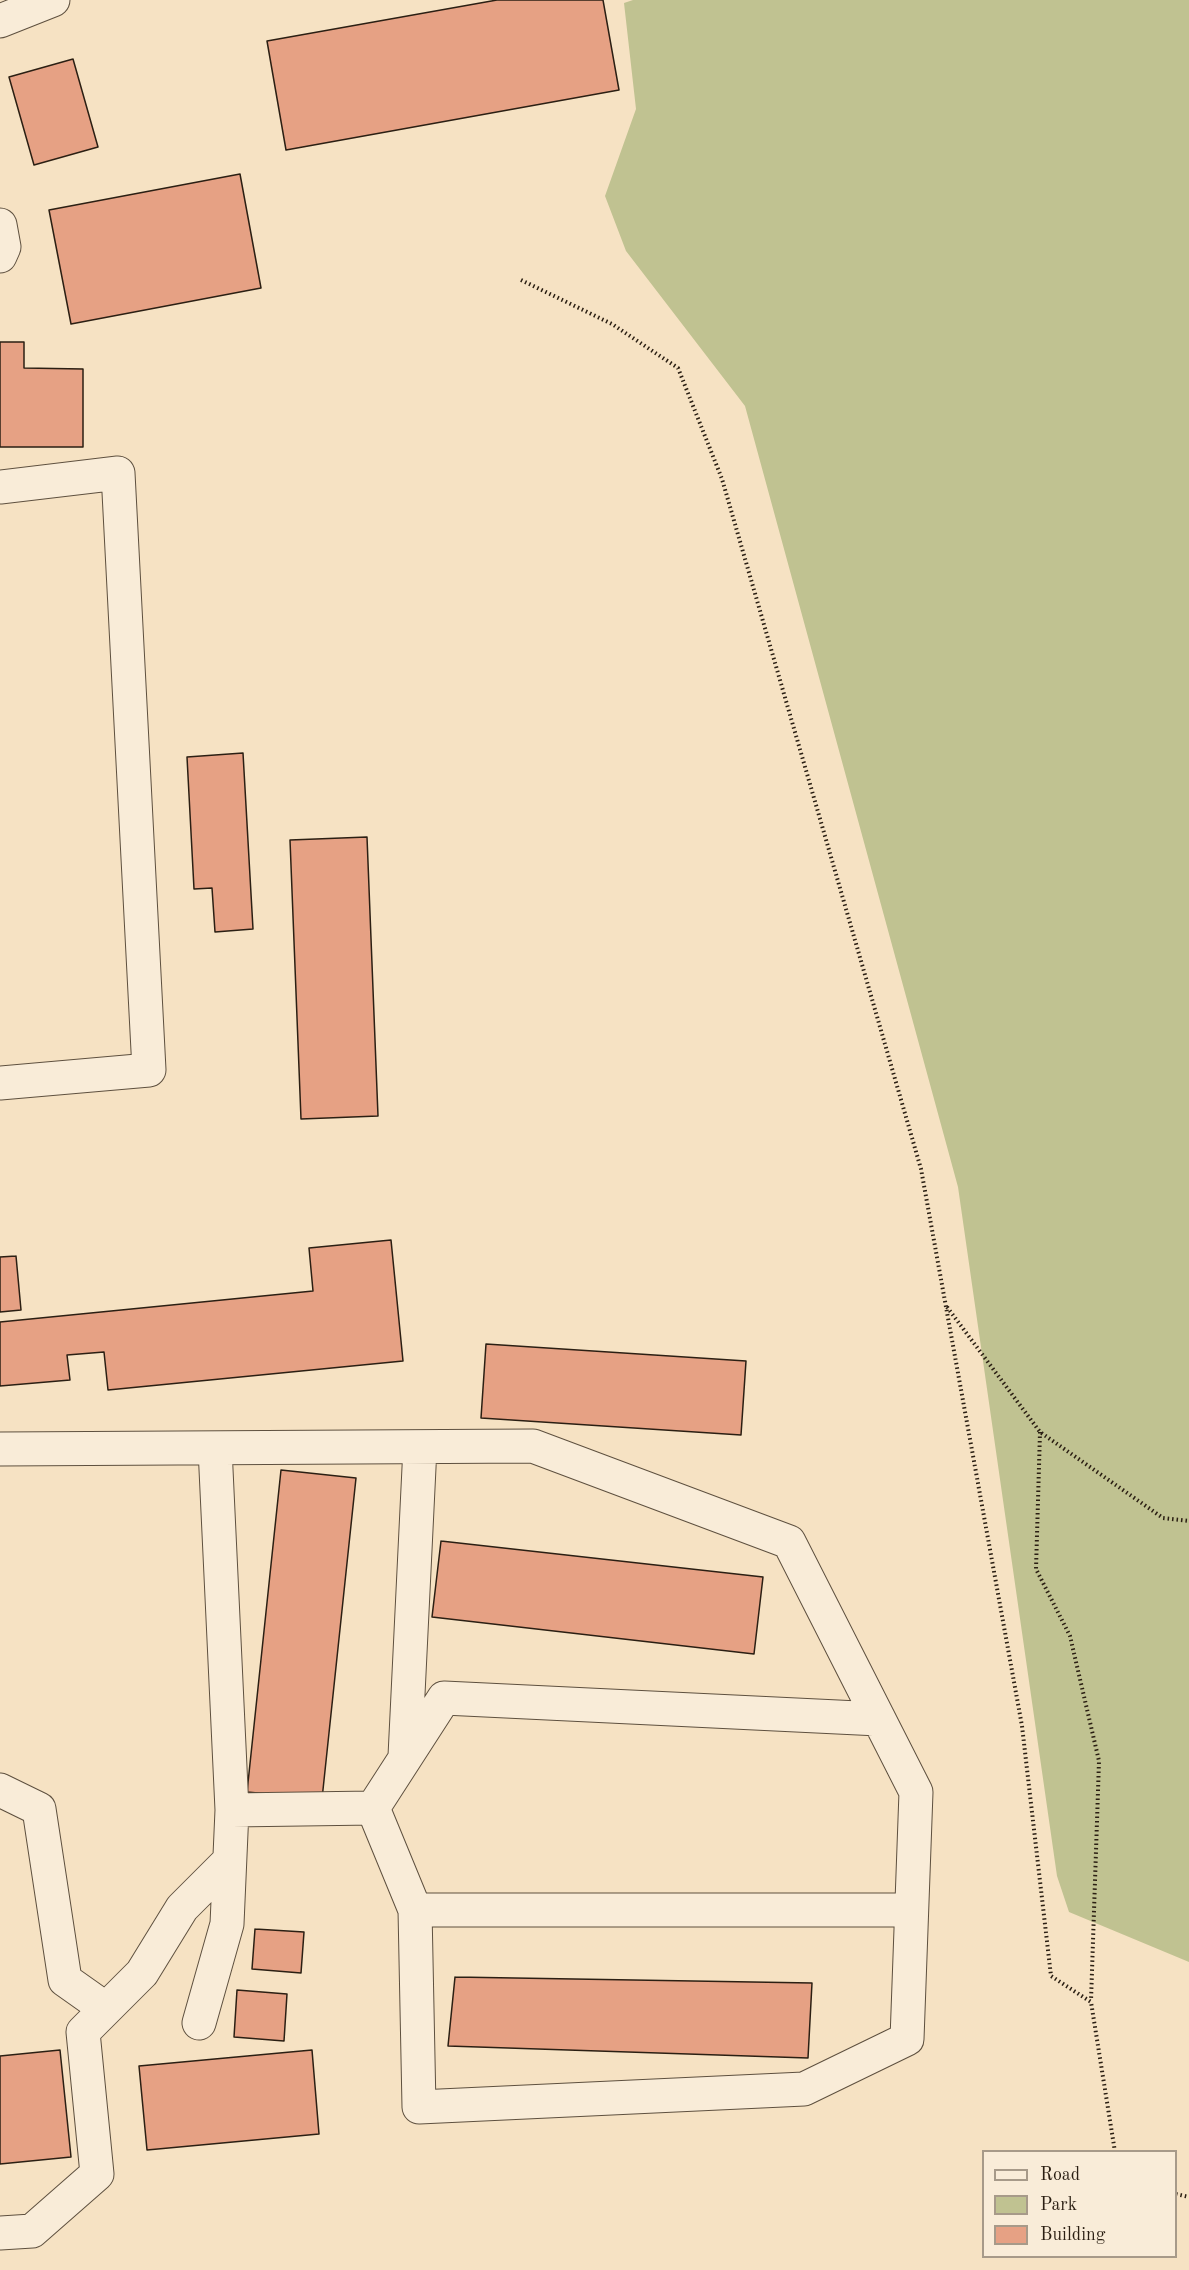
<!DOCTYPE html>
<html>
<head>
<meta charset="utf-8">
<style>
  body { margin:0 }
  #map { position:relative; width:1189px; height:2270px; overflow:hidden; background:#f6e2c3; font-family:"Old Standard TT",serif }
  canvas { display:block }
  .legend { position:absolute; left:982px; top:2150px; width:195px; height:108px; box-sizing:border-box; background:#f9ecd8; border:2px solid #a79a89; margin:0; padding:8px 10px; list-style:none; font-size:18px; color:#2b1f13 }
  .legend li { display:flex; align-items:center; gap:12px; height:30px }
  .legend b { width:30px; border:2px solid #a79a89 }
</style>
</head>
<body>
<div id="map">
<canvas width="1189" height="2270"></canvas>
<ul class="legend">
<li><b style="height:8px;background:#f9ecd8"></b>Road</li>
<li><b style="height:16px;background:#c0c291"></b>Park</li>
<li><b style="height:16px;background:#e6a184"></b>Building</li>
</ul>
</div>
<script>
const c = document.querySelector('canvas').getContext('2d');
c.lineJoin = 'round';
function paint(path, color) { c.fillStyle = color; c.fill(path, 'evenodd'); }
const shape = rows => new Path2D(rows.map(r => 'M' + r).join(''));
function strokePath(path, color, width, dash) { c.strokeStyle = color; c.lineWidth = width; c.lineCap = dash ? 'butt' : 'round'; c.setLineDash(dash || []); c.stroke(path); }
paint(shape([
  [633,0,1189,0,1189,1962,1069,1912,1057,1876,958,1187,745,406,626,251,605,196,636,109,624,3]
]), '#c0c291');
const building = shape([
  [497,0,603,0,619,90,286,150,267,41,497,0],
  [73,59,98,147,34,165,9,77,73,59],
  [240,174,261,288,71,324,49,210,240,174],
  [0,342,24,342,24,368,83,369,83,447,0,447,0,342],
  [243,753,253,929,215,932,212,888,194,889,187,757,243,753],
  [367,837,378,1116,301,1119,290,840,367,837],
  [391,1240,403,1361,108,1390,104,1352,67,1355,70,1380,0,1386,0,1322,313,1291,309,1248,391,1240],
  [16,1256,21,1310,0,1312,0,1257,16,1256],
  [486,1344,746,1361,741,1435,481,1418,486,1344],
  [281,1470,356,1478,322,1799,247,1792,281,1470],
  [441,1541,763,1577,754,1654,432,1617,441,1541],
  [255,1929,304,1932,301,1973,252,1969,255,1929],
  [455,1977,812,1983,808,2058,448,2046,455,1977],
  [237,1990,287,1994,284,2041,234,2037,237,1990],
  [60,2050,71,2157,0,2164,0,2056,60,2050],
  [312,2050,319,2134,147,2150,139,2066,312,2050]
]);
paint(building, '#e6a184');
strokePath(building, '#2b1f13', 1.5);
const minor = shape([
  [0,21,53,0],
  [0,225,4,247,0,256],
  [0,487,118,473,149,1070,0,1083],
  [215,1448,232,1810],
  [0,1449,533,1446,789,1542,916,1792,907,2039,804,2089,419,2107,415,1910,911,1910],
  [405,1756,420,1447],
  [0,1790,39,1809,65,1980,106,2009],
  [373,1808,444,1698,879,1719],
  [199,2023,227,1924,232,1810,373,1808,415,1910],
  [0,2233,32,2231,97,2174,83,2032,142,1973,182,1908,229,1861]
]);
strokePath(minor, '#5e503f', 35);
strokePath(shape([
  [521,280,612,324,678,368,722,479,921,1169,1022,1726,1051,1976,1091,2002,1115,2152],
  [947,1307,1040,1432,1163,1518,1189,1521],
  [1040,1432,1036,1569,1070,1636,1099,1761,1091,2001],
  [1176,2194,1189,2197]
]), '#2b1f13', 4, [1.5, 3]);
strokePath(minor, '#f9ecd8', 33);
</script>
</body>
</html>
